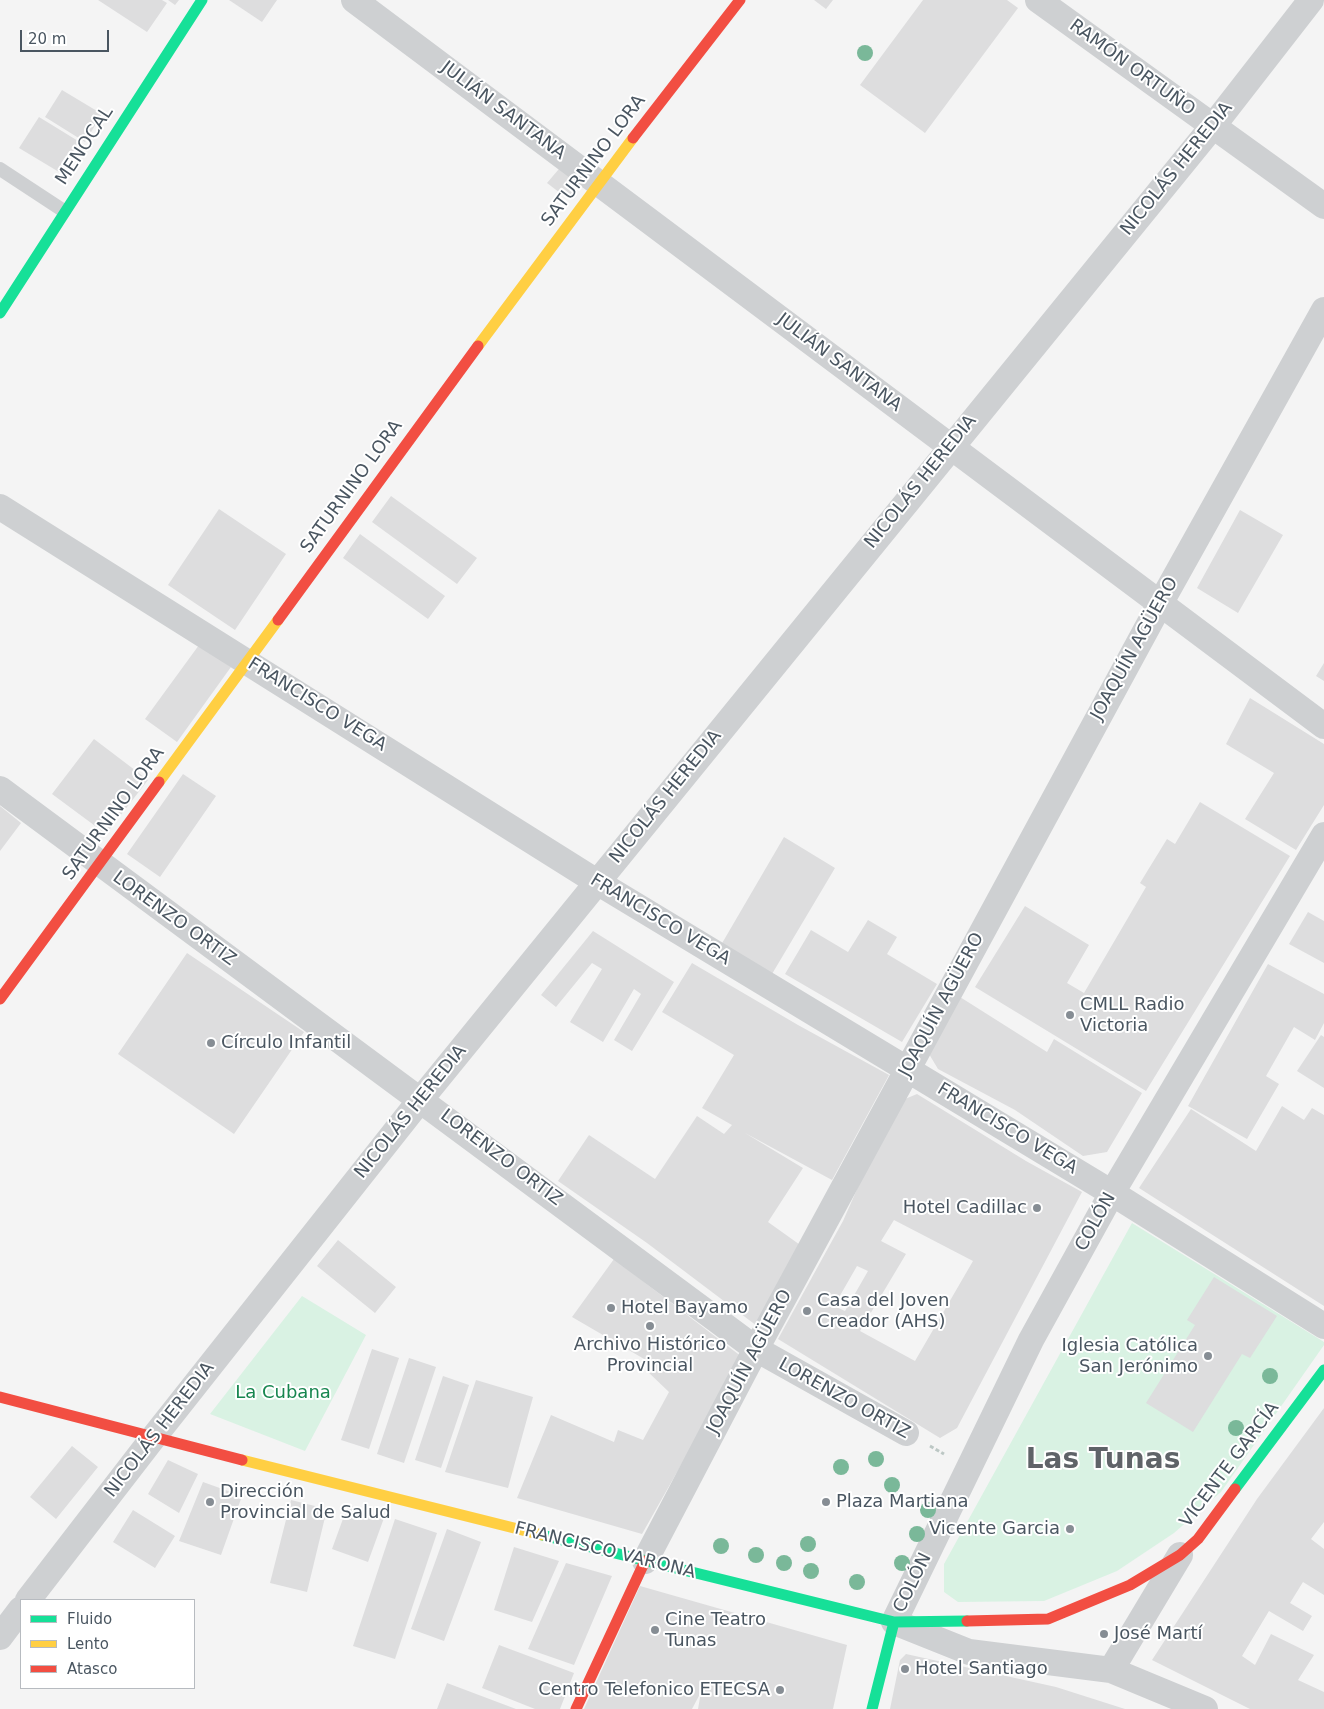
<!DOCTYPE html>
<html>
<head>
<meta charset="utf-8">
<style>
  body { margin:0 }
  #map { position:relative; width:1324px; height:1709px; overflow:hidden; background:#f4f4f4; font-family:"DejaVu Sans",sans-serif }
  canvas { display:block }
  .legend { position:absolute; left:20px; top:1599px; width:175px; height:90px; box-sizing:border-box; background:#fff; border:1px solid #b7bbc0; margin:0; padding:6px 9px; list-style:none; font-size:15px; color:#4a5661 }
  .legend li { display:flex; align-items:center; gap:10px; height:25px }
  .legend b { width:25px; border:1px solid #b7bbc0 }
  .scale { position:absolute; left:20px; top:30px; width:89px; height:22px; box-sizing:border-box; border:2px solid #4a5661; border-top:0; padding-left:6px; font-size:15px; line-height:18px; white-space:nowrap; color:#4a5661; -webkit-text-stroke:4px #fff; paint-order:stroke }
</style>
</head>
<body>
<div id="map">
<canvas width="1324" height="1709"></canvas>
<ul class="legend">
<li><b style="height:6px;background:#16e098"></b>Fluido</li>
<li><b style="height:6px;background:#ffcf43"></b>Lento</li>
<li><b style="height:6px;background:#f24e42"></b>Atasco</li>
</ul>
<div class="scale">20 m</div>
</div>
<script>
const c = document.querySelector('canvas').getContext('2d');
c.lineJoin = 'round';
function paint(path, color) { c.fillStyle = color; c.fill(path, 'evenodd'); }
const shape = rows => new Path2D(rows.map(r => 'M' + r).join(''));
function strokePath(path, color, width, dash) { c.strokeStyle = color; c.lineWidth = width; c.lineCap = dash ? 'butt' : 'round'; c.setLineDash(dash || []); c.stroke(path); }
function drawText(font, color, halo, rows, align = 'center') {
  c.font = font + ' "DejaVu Sans",sans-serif'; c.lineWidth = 4; c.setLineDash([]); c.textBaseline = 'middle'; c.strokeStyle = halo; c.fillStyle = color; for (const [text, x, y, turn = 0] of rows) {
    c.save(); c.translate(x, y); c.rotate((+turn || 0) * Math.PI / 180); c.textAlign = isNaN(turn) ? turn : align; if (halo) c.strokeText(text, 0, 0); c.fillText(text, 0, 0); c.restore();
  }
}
paint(shape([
  [1132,1223,1324,1342,1324,1345,1221,1492,1174,1533,1117,1571,1044,1601,958,1602,944,1592,944,1564],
  [302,1296,366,1335,305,1451,210,1414]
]), '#d9f2e3');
paint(shape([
  [98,0,162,0,167,3,147,32],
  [168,0,179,0,175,5],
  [229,0,277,0,262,22],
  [814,0,833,0,826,9],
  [923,0,1007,0,1018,8,925,133,860,85],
  [62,90,102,114,85,142,45,117],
  [39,117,83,144,64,175,19,148],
  [564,163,582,177,568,199,547,183],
  [391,496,477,558,457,584,372,522],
  [219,509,286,554,235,630,168,585],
  [1240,510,1283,535,1238,613,1197,588],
  [360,534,445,596,428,619,343,558],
  [199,645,231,667,177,742,145,719],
  [1324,663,1324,681,1316,676],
  [1250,698,1324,744,1324,805,1296,850,1245,819,1274,773,1226,744],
  [94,739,148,780,106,834,52,794],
  [183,774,216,796,160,877,127,854],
  [1200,802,1290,856,1146,1091,975,987,1025,906,1089,945,1067,983,1084,993,1146,887,1140,883,1167,839,1175,844],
  [0,806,21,823,0,851],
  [784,837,835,868,772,974,721,945],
  [1308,912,1324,921,1324,963,1289,944],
  [868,920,897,937,887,954,937,984,902,1042,785,974,811,930,848,952],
  [593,931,674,982,632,1051,614,1040,641,994,634,989,603,1042,570,1022,602,969,592,963,556,1007,541,995],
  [187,953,304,1032,234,1134,118,1054],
  [692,963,798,1025,889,1075,832,1180,745,1133,803,1168,768,1222,803,1247,761,1329,647,1243,558,1181,589,1135,655,1179,697,1116,724,1134,732,1125,702,1108,734,1055,662,1012],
  [1268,964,1324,994,1324,1023,1315,1040,1294,1027,1266,1076,1279,1084,1247,1139,1188,1106],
  [960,997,1047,1052,1054,1039,1142,1093,1107,1152,1083,1156,1015,1110,938,1069,929,1054],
  [1321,1035,1324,1037,1324,1088,1297,1071],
  [917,1094,1026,1161,1082,1192,957,1428,940,1438,778,1339,843,1221,862,1178,905,1099],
  [894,1220,973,1261,915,1361,860,1331,906,1254,881,1241],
  [857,1266,868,1271,845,1311,834,1306],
  [1282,1106,1304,1120,1312,1108,1324,1115,1324,1306,1139,1188,1191,1109,1256,1151],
  [338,1240,396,1287,375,1313,317,1266],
  [614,1259,742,1357,642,1534,517,1498,551,1415,614,1442,618,1430,643,1440,669,1392,647,1371,651,1363,572,1317],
  [1214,1277,1277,1316,1250,1358,1242,1354,1193,1432,1146,1403,1195,1325,1187,1320],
  [372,1349,399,1358,369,1449,341,1440],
  [409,1358,436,1367,404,1463,377,1454],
  [443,1376,469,1385,441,1468,415,1460],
  [476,1380,533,1397,508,1488,445,1472],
  [1324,1408,1324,1522,1311,1539,1324,1549,1324,1595,1303,1582,1290,1603,1312,1616,1303,1631,1269,1611,1242,1656,1255,1665,1271,1634,1314,1655,1298,1680,1324,1692,1324,1709,1250,1709,1152,1660,1257,1499],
  [72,1446,98,1467,56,1519,30,1497],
  [168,1460,198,1474,179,1513,148,1494],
  [203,1482,242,1496,221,1555,179,1541],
  [291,1500,327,1509,307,1592,270,1583],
  [348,1505,384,1518,368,1562,332,1549],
  [133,1510,175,1536,155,1568,113,1542],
  [395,1519,437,1533,395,1659,353,1646],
  [447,1529,481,1542,444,1641,411,1629],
  [514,1547,559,1561,532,1622,494,1610],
  [566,1563,612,1576,574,1665,528,1649],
  [640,1586,847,1645,833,1709,698,1709,701,1692,692,1709,584,1709],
  [499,1645,574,1673,560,1709,535,1709,482,1688],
  [906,1654,1056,1687,1125,1709,890,1709,900,1660],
  [447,1683,516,1709,437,1709]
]), '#ddddde');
strokePath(shape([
  [930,1446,944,1454]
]), '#bcc7c4', 3, [4, 2.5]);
strokePath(shape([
  [0,169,64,211]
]), '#ced0d2', 14);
strokePath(shape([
  [354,0,1324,726],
  [1038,0,1324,206],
  [0,507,597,882,1112,1193,1324,1326],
  [0,789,756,1349,906,1433],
  [645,1561,756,1349,1160,604,1324,310],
  [28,1600,153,1438,421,1099,1213,126,1311,0],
  [0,1637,21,1609],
  [1111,1670,1180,1555],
  [1205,1709,1111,1670,969,1652,894,1622,1031,1340,1112,1193,1324,835]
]), '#ced0d2', 26);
strokePath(shape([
  [0,313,202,0],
  [1235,1489,1324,1370],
  [542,1535,894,1622,967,1621],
  [872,1709,894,1622]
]), '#16e098', 11);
strokePath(shape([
  [478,346,633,138],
  [159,782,278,620],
  [242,1460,542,1535]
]), '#ffcf43', 11);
strokePath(shape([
  [633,138,740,0],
  [278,620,478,346],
  [0,999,159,782],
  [0,1397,242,1460],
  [967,1621,1048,1619,1130,1585,1180,1555,1198,1539,1235,1489],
  [576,1709,645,1561]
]), '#f24e42', 11);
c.fillStyle = '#7ab899';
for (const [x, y] of [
  [865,53],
  [1270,1376],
  [1236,1428],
  [876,1459],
  [841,1467],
  [892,1485],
  [928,1510],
  [917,1534],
  [808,1544],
  [721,1546],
  [756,1555],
  [784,1563],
  [902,1563],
  [811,1571],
  [857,1582]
]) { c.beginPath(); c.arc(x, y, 8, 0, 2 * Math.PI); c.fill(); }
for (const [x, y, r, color] of [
  [1070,1015,5,"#868d94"],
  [211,1043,5,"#868d94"],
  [1037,1208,5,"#868d94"],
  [611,1308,5,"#868d94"],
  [807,1311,5,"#868d94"],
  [650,1326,5,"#868d94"],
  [1208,1356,5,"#868d94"],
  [210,1502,5,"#868d94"],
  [826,1502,5,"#868d94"],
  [1070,1529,5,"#868d94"],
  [655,1630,5,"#868d94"],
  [1104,1634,5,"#868d94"],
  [905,1669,5,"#868d94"],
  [780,1690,5,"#868d94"]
]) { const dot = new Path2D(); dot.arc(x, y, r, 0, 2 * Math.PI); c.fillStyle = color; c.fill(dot); strokePath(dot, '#fff', 2); }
drawText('18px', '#4a5661', '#fff', [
  ["RAMÓN ORTUÑO",1132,68,36],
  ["JULIÁN SANTANA",503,111,37],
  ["MENOCAL",85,146,-57],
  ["SATURNINO LORA",594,161,-53],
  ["NICOLÁS HEREDIA",1177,169,-51],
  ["JULIÁN SANTANA",839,363,37],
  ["NICOLÁS HEREDIA",921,482,-51],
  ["SATURNINO LORA",352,487,-54],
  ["JOAQUÍN AGÜERO",1135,649,-61],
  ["FRANCISCO VEGA",317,705,32],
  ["NICOLÁS HEREDIA",666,797,-51],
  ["SATURNINO LORA",114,814,-54],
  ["LORENZO ORTIZ",174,919,36],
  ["FRANCISCO VEGA",660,920,31],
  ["JOAQUÍN AGÜERO",942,1005,-62],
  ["NICOLÁS HEREDIA",411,1112,-51],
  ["FRANCISCO VEGA",1007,1129,31],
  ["LORENZO ORTIZ",501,1158,37],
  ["COLÓN",1096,1222,-61],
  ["JOAQUÍN AGÜERO",750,1362,-62],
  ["LORENZO ORTIZ",844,1399,29],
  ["NICOLÁS HEREDIA",160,1430,-52],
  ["VICENTE GARCÍA",1230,1465,-53],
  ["FRANCISCO VARONA",605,1551,14],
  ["COLÓN",913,1583,-64]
]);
drawText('18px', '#4a5661', '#fff', [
  ["CMLL Radio",1080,1005],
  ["Victoria",1080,1026],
  ["Círculo Infantil",221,1043],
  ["Hotel Cadillac",1027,1208,"right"],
  ["Casa del Joven",817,1301],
  ["Creador (AHS)",817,1322],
  ["Hotel Bayamo",621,1308],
  ["Archivo Histórico",650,1345,"center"],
  ["Provincial",650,1366,"center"],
  ["Iglesia Católica",1198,1346,"right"],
  ["San Jerónimo",1198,1367,"right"],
  ["Dirección",220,1492],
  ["Provincial de Salud",220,1513],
  ["Plaza Martiana",836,1502],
  ["Vicente Garcia",1060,1529,"right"],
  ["Cine Teatro",665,1620],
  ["Tunas",665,1641],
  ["José Martí",1114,1634],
  ["Hotel Santiago",915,1669],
  ["Centro Telefonico ETECSA",770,1690,"right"]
], 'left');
drawText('18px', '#17864f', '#fff', [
  ["La Cubana",283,1393]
]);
drawText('bold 28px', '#5f6368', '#fff', [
  ["Las Tunas",1103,1461]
]);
</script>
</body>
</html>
